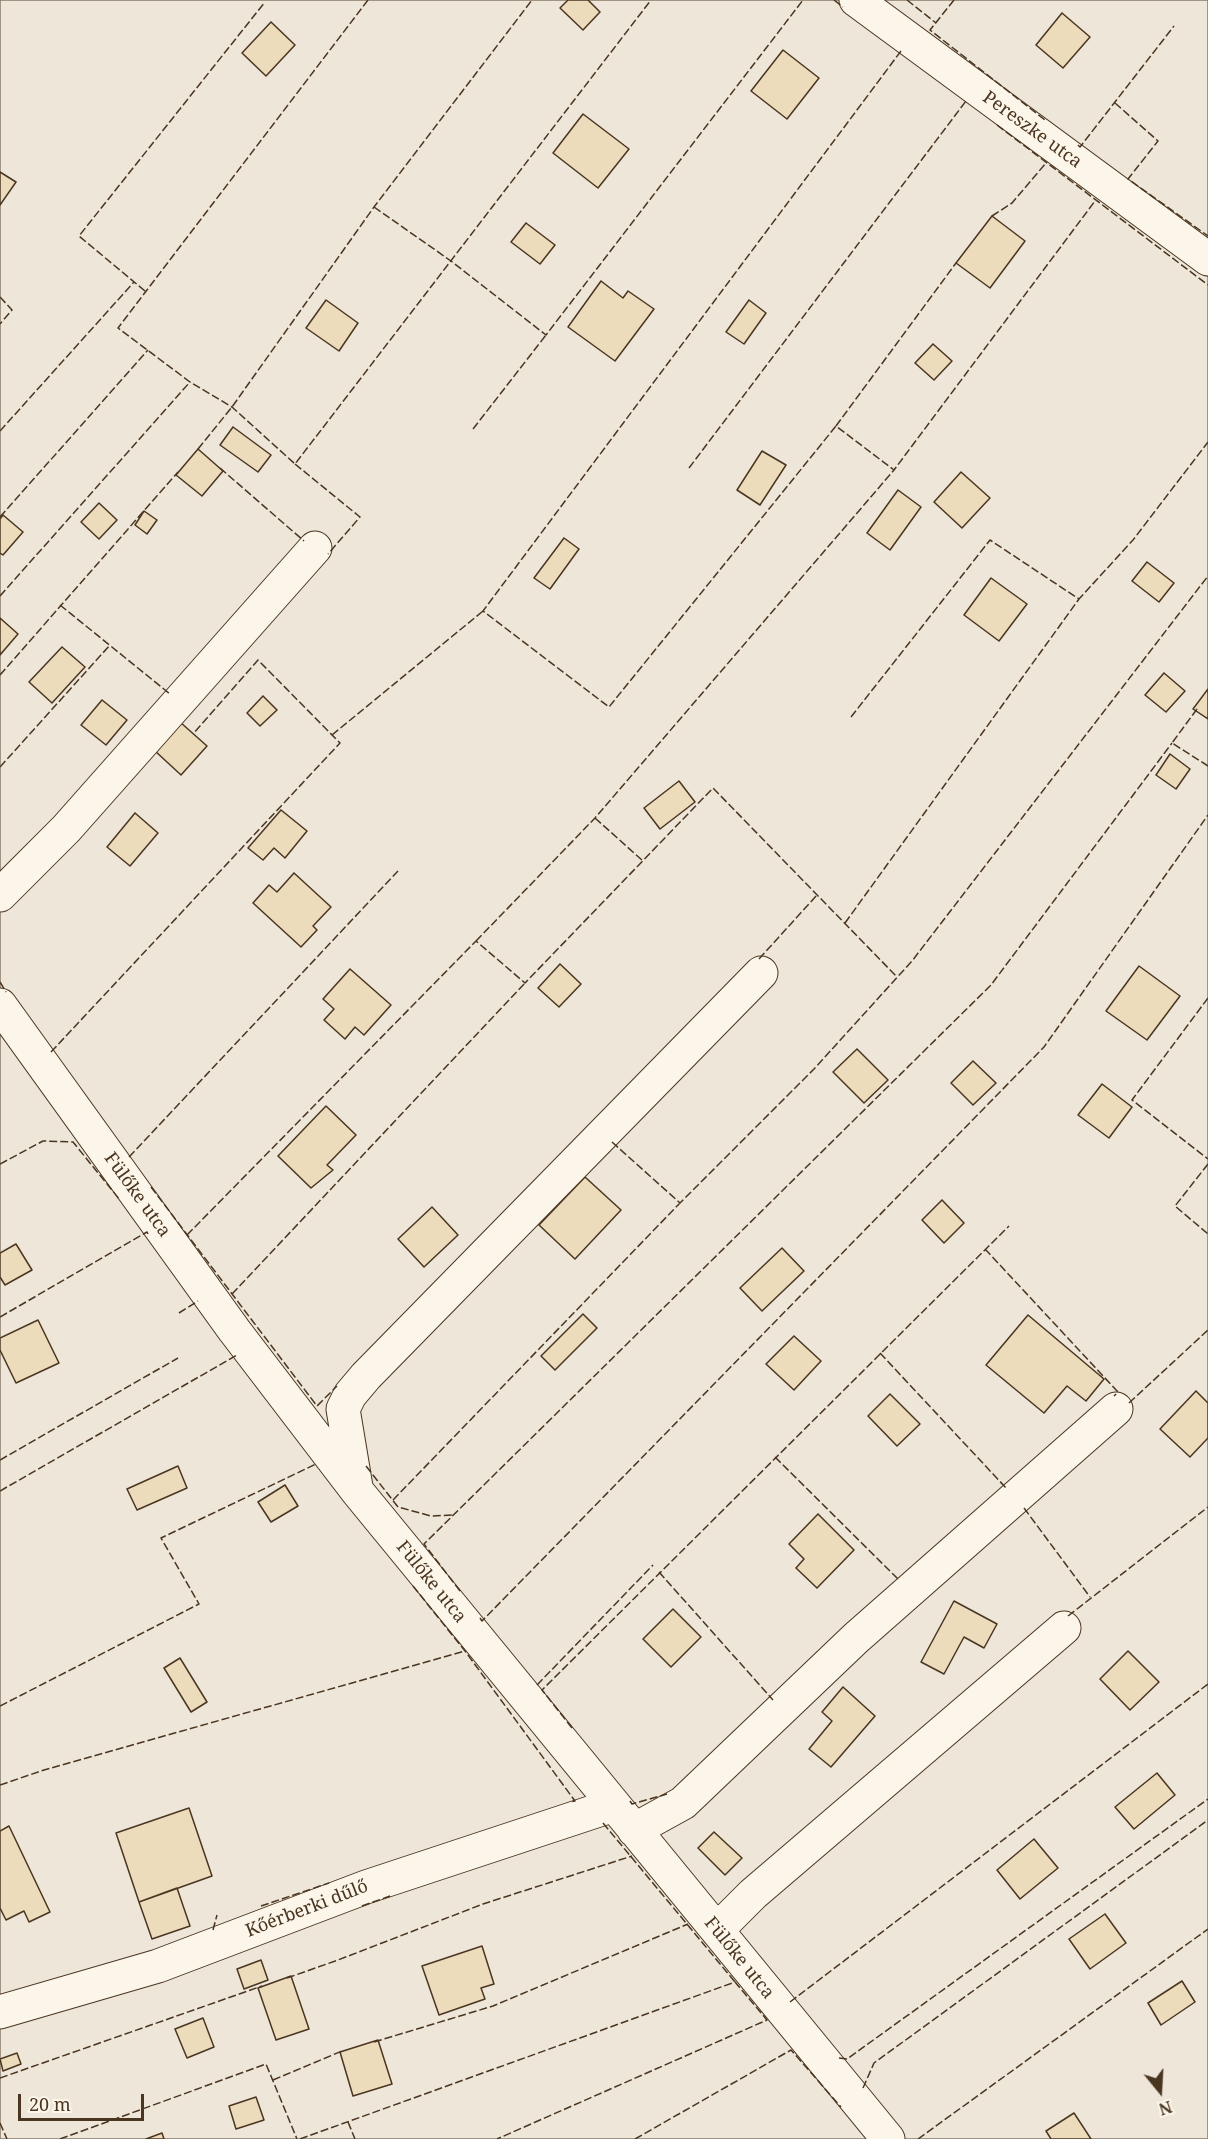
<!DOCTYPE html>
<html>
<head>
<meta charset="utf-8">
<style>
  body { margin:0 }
  #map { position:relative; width:1208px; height:2139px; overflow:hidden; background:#fbf6e9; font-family:"Noto Serif",serif }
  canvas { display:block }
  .north { position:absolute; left:1130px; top:2061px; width:60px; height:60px; -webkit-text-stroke:4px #fbf6e9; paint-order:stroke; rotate:162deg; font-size:16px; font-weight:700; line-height:24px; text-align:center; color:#4a3520 }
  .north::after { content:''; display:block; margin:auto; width:21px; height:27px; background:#4a3520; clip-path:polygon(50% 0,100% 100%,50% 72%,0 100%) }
  .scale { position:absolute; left:18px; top:2094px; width:126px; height:27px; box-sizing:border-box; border:3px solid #4a3520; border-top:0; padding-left:8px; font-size:18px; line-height:21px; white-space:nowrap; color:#4a3520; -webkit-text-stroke:4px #fbf6e9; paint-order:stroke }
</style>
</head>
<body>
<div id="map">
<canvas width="1208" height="2139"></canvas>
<div class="north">N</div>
<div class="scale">20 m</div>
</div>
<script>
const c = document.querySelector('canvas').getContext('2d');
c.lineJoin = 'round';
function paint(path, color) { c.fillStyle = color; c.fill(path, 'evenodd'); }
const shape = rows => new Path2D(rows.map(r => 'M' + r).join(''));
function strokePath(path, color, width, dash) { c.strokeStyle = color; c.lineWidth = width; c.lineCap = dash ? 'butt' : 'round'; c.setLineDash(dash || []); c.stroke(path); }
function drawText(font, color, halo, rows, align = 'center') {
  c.font = font + ' "Noto Serif",serif'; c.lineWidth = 4.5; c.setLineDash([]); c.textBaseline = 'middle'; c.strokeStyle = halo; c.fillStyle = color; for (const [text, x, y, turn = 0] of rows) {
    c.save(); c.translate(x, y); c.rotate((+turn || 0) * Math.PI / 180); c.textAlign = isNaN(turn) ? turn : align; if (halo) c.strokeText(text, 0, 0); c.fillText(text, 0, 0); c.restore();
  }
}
const green = shape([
  [0,0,1208,0,1208,2139,0,2139,0,0]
]);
paint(green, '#ede6d9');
strokePath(green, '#887966', 1.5);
const building = shape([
  [568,0,588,0,600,12,583,30,560,8,568,0],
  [1062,13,1090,37,1063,68,1036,45,1062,13],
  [271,22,295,45,266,76,242,53,271,22],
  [783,50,819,78,787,119,751,91,783,50],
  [583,114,629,149,598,188,553,153,583,114],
  [0,172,16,182,0,205,0,172],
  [992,216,1025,241,990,288,956,263,992,216],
  [526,223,555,245,540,264,511,242,526,223],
  [601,281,623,298,628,291,654,309,615,361,568,327,601,281],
  [326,300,358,323,339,351,306,328,326,300],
  [749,300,766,313,744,344,726,332,749,300],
  [933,344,952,361,934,380,915,363,933,344],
  [233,427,271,455,258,472,220,445,233,427],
  [198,449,223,471,202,496,176,475,198,449],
  [762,451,786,465,760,505,737,490,762,451],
  [961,472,990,498,962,528,934,502,961,472],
  [898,490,921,507,890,550,867,533,898,490],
  [99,503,117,520,99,539,81,522,99,503],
  [144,511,157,520,147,534,135,525,144,511],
  [3,515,23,532,3,555,0,553,0,519,3,515],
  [564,538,579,549,550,589,534,578,564,538],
  [1147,562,1174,583,1159,602,1132,581,1147,562],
  [991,578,1027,604,999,641,964,615,991,578],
  [0,618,18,634,0,655,0,618],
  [62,647,85,667,52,703,29,682,62,647],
  [1164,673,1185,691,1166,712,1145,695,1164,673],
  [1208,689,1208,719,1193,709,1208,689],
  [263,696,277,710,260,726,247,713,263,696],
  [102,700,127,720,106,745,81,725,102,700],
  [180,722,207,746,181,775,154,750,180,722],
  [1170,754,1190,769,1176,789,1156,775,1170,754],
  [679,781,695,802,660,829,644,808,679,781],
  [281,810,307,831,285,858,274,848,263,860,248,848,281,810],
  [135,813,158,833,130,866,107,847,135,813],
  [294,873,331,907,313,926,317,930,301,947,253,903,269,885,277,892,294,873],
  [560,964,581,984,559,1007,538,988,560,964],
  [1139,966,1180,996,1147,1040,1106,1011,1139,966],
  [350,969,391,1005,364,1035,355,1027,345,1039,324,1020,334,1009,323,999,350,969],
  [857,1049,888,1080,864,1103,833,1072,857,1049],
  [973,1061,996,1083,973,1105,951,1083,973,1061],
  [1102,1084,1132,1107,1109,1138,1078,1115,1102,1084],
  [326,1106,356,1135,327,1165,333,1170,311,1188,278,1156,326,1106],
  [585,1177,621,1210,575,1259,539,1225,585,1177],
  [942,1200,964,1223,944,1243,922,1220,942,1200],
  [432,1207,458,1235,424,1267,398,1239,432,1207],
  [16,1244,32,1270,5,1285,0,1277,0,1253,16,1244],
  [782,1248,804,1271,762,1311,740,1288,782,1248],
  [583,1314,597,1328,555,1370,541,1356,583,1314],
  [1028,1315,1104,1379,1086,1401,1067,1386,1044,1413,986,1365,1028,1315],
  [38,1320,59,1363,16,1383,0,1350,0,1338,38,1320],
  [794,1336,821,1361,794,1390,766,1364,794,1336],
  [1196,1391,1208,1403,1208,1438,1190,1457,1160,1429,1196,1391],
  [890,1394,920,1424,897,1446,868,1416,890,1394],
  [178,1466,187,1488,137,1510,127,1489,178,1466],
  [285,1485,298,1506,271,1522,258,1502,285,1485],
  [818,1514,854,1550,817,1588,796,1568,804,1559,789,1544,818,1514],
  [954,1601,997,1624,984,1648,964,1637,944,1674,921,1662,954,1601],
  [673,1609,701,1637,671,1667,643,1639,673,1609],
  [1128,1651,1159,1682,1130,1710,1100,1679,1128,1651],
  [180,1658,207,1702,191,1712,164,1668,180,1658],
  [843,1687,875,1716,831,1767,809,1749,832,1721,822,1712,843,1687],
  [1157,1773,1175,1795,1134,1829,1115,1807,1157,1773],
  [189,1808,212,1876,139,1902,116,1833,189,1808],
  [9,1826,50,1912,29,1922,24,1911,6,1920,0,1908,0,1831,9,1826],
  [714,1832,742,1858,725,1875,698,1848,714,1832],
  [1034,1839,1058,1868,1020,1899,997,1870,1034,1839],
  [177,1888,190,1926,152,1939,139,1902,177,1888],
  [1105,1914,1126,1943,1090,1969,1069,1939,1105,1914],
  [482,1946,494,1984,481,1988,485,1999,439,2015,422,1966,482,1946],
  [261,1960,268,1980,244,1989,237,1969,261,1960],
  [291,1976,309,2029,276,2040,258,1988,291,1976],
  [1182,1981,1195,2002,1161,2025,1148,2003,1182,1981],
  [203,2018,214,2047,187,2058,175,2029,203,2018],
  [378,2040,392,2084,353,2096,340,2052,378,2040],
  [17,2053,21,2064,3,2071,0,2059,17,2053],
  [256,2097,264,2120,236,2129,229,2106,256,2097],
  [1074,2113,1091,2139,1051,2139,1046,2131,1074,2113],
  [162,2133,164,2139,146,2139,162,2133]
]);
paint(building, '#ecdcbc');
strokePath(building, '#4a3520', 1.5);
const minor = shape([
  [856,0,1208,259],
  [0,895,66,829,315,548],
  [0,1005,234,1330,357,1491,888,2139],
  [356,1487,343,1409,350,1395,366,1376,761,973],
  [634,1830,683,1803,856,1638,1116,1409],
  [717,1930,753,1894,1064,1628],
  [0,2012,158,1966,366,1887,614,1805]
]);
strokePath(minor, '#4a3520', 35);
strokePath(minor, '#fbf6e9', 33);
strokePath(shape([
  [368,0,118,328,190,382,232,407,295,464,651,0],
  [834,0,843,7],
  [907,0,936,23],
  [954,0,930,30,1045,120],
  [901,51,483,611,609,707,836,426,894,470,1095,201],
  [1115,103,1158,141,1128,179,1208,236],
  [997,125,1208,285],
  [1078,145,1080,147,1174,26],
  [374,207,451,261,546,335,803,0],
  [992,216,1012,203,1046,163],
  [145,291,79,236,265,2],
  [0,297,12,310,0,324],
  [836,426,956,263],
  [473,429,546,335],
  [0,431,134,282],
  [198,449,232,407,374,207,532,0],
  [295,464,360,517,328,554],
  [220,468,304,541],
  [689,468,966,101],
  [0,517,148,350],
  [0,596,190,382],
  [60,605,170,694],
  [0,675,178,472],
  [1197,709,1172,743,1208,766],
  [851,717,990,540,1079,599,1133,540,1208,442],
  [332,735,483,611],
  [0,767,110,645],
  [595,818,643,861],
  [845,923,1079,599],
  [476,941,595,818,894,470],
  [759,959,817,895],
  [0,982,6,992],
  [1208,998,1132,1100,1208,1159],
  [51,1052,340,743,258,660,193,734],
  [612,1142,680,1203,814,1069,912,961,1208,576],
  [129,1157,398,871],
  [0,1164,43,1141,73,1142,120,1200],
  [1208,1164,1175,1206,1208,1234],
  [151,1187,317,1406,337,1386],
  [187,1235,476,941,525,983,713,788,897,977],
  [985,1249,1118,1392,1114,1396],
  [232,1294,525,983],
  [179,1313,198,1301],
  [0,1317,147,1232,148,1234],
  [880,1353,1007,1489],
  [1129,1403,1208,1330],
  [775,1457,900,1581],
  [0,1460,178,1358],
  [366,1466,398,1507,431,1516,453,1515],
  [0,1491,237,1355],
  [393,1500,680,1203],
  [1024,1508,1090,1597],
  [659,1572,773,1700],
  [413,1586,465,1651,575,1801,570,1802],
  [460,1591,424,1544,991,985,1172,743],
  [1068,1616,1208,1507],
  [480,1618,482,1621,1044,1047,1208,815],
  [537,1685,653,1565],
  [0,1706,199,1604,161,1538,316,1464],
  [572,1728,542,1690,1009,1226],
  [0,1785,44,1770,465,1651],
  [630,1801,632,1804,667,1794],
  [603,1823,735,1982],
  [261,1906,329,1883],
  [362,1906,390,1896],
  [213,1930,217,1915],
  [287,1978,338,1960,483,1904,632,1856],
  [790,2002,1208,1684],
  [374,2042,493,2006,688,1924],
  [839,2058,847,2059,1208,1799],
  [0,2078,262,1986],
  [273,2080,342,2051],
  [863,2088,874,2063,1208,1820],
  [348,2122,355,2139],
  [0,2123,7,2139],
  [60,2139,266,2064,297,2139],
  [300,2139,735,1982,767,2020,497,2139],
  [635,2139,791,2050,841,2107],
  [918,2139,1208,1929]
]), '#4a3520', 1.5, [8, 3]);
drawText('18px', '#4a3520', '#fbf6e9', [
  ["Pereszke utca",1032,130,36],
  ["Fülőke utca",137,1195,54],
  ["Fülőke utca",431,1582,51],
  ["Kőérberki dűlő",307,1909,-21],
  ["Fülőke utca",739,1958,51]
]);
</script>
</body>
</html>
